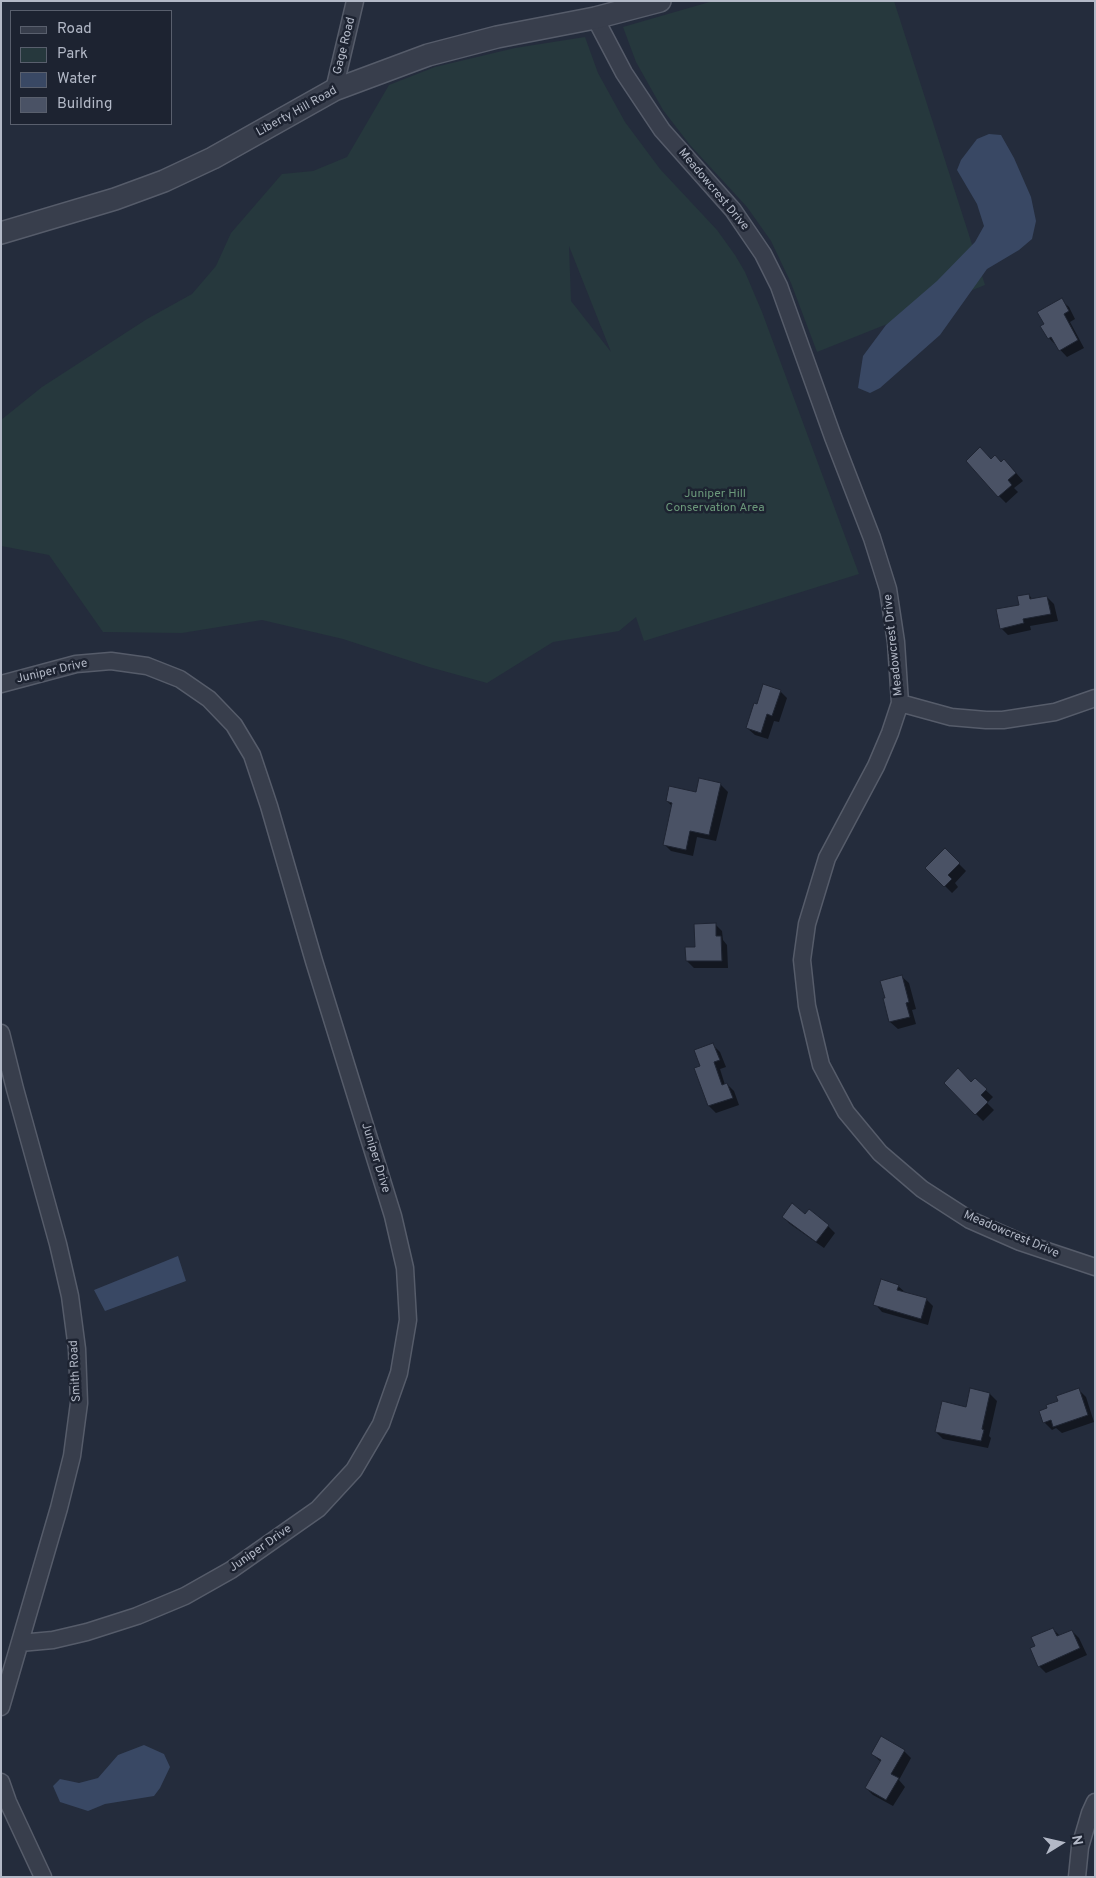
<!DOCTYPE html>
<html>
<head>
<meta charset="utf-8">
<style>
  body { margin:0 }
  #map { position:relative; width:1096px; height:1878px; overflow:hidden; background:#242c3c; font-family:Overpass,sans-serif }
  canvas { display:block }
  .frame { position:absolute; inset:0; border:2px solid #b3b9c7; pointer-events:none }
  .legend { position:absolute; left:10px; top:10px; width:162px; height:115px; box-sizing:border-box; background:#1d2331; border:1px solid #595f6d; margin:0; padding:6px 9px; list-style:none; font-size:15px; color:#b3b9c7 }
  .legend li { display:flex; align-items:center; gap:10px; height:25px }
  .legend b { width:25px; border:1px solid #595f6d }
  .north { position:absolute; left:1036px; top:1818px; width:50px; height:50px; -webkit-text-stroke:4px #1d2331; paint-order:stroke; rotate:80deg; font-size:14px; font-weight:700; line-height:20px; text-align:center; color:#b3b9c7 }
  .north::after { content:''; display:block; margin:auto; width:18px; height:22px; background:#b3b9c7; clip-path:polygon(50% 0,100% 100%,50% 72%,0 100%) }
</style>
</head>
<body>
<div id="map">
<canvas width="1096" height="1878"></canvas>
<div class="frame"></div>
<ul class="legend">
<li><b style="height:6px;background:#383e4c"></b>Road</li>
<li><b style="height:14px;background:#26383d"></b>Park</li>
<li><b style="height:14px;background:#394864"></b>Water</li>
<li><b style="height:14px;background:#4a5265"></b>Building</li>
</ul>
<div class="north">N</div>
</div>
<script>
const c = document.querySelector('canvas').getContext('2d');
c.lineJoin = 'round';
function paint(path, color) { c.fillStyle = color; c.fill(path, 'evenodd'); }
const shape = rows => new Path2D(rows.map(r => 'M' + r).join(''));
function strokePath(path, color, width, dash) { c.strokeStyle = color; c.lineWidth = width; c.lineCap = dash ? 'butt' : 'round'; c.setLineDash(dash || []); c.stroke(path); }
function drawText(font, color, halo, rows, align = 'center') {
  c.font = font + ' Overpass,sans-serif'; c.lineWidth = 5; c.setLineDash([]); c.textBaseline = 'middle'; c.strokeStyle = halo; c.fillStyle = color; for (const [text, x, y, turn = 0] of rows) {
    c.save(); c.translate(x, y); c.rotate((+turn || 0) * Math.PI / 180); c.textAlign = isNaN(turn) ? turn : align; if (halo) c.strokeText(text, 0, 0); c.fillText(text, 0, 0); c.restore();
  }
}
paint(shape([
  [713,1,894,1,985,285,817,352,791,283,771,241,747,207,690,145,663,110,636,62,623,27],
  [585,37,598,73,625,122,660,169,717,230,735,255,745,272,762,312,859,574,644,641,636,617,619,631,553,642,487,683,429,667,343,639,262,620,182,633,103,632,49,555,1,546,1,420,42,387,147,319,192,294,216,266,231,233,282,174,313,171,347,157,389,85,435,67,515,48],
  [569,246,611,352,571,301]
]), '#26383d');
paint(shape([
  [989,134,1001,135,1014,158,1031,197,1036,221,1032,239,1019,250,987,269,940,335,880,388,870,393,858,388,863,356,886,325,937,281,975,242,984,226,977,204,957,170,961,160,977,139],
  [178,1256,186,1281,105,1311,94,1290],
  [144,1745,164,1754,170,1767,160,1788,154,1796,105,1804,88,1811,60,1802,53,1786,60,1779,79,1783,98,1778,118,1755]
]), '#394864');
paint(shape([
  [1061,300,1069,307,1075,319,1070,322,1084,348,1067,357,1049,338,1045,324],
  [1001,463,1011,467,1023,481,1014,488,1018,492,1006,503,999,496],
  [1029,595,1033,600,1047,597,1054,604,1058,621,1030,626,1031,630,1008,635,1001,628],
  [780,691,787,698,779,722,774,721,768,739,755,735,747,728,757,706],
  [720,784,728,792,716,841,697,837,693,856,671,851,664,844,672,806,667,801],
  [945,850,966,871,955,883,958,887,952,893,927,868],
  [715,924,722,931,723,940,727,945,728,968,694,968,687,961],
  [901,976,909,983,916,1009,912,1010,916,1024,898,1029,890,1022,884,999,887,998],
  [713,1045,720,1052,726,1067,720,1069,725,1085,727,1084,734,1091,739,1105,716,1113,709,1106,696,1068,701,1066],
  [975,1080,993,1097,987,1103,994,1110,983,1121,945,1083,971,1084],
  [806,1215,828,1226,835,1233,824,1248,790,1224,783,1217],
  [898,1286,906,1293,926,1299,933,1306,928,1325,882,1312,875,1304],
  [971,1390,990,1394,997,1401,989,1436,991,1438,988,1448,943,1439,936,1432,967,1408],
  [1079,1390,1086,1397,1094,1422,1062,1433,1056,1428,1052,1430,1044,1422,1060,1402],
  [1053,1629,1060,1636,1072,1631,1079,1638,1087,1655,1046,1673,1039,1666,1036,1647],
  [904,1751,911,1758,899,1780,905,1787,893,1806,873,1795,866,1788,881,1762,872,1754]
]), '#0007');
const building = shape([
  [1062,298,1069,311,1064,314,1078,340,1059,351,1051,337,1048,339,1040,326,1044,324,1037,312,1062,298],
  [980,447,991,459,995,455,1001,462,1004,459,1016,473,1008,480,1012,485,998,497,966,461,980,447],
  [1029,594,1030,599,1047,596,1051,614,1023,619,1024,623,1000,629,996,609,1019,605,1017,596,1029,594],
  [763,684,781,690,772,716,767,714,761,733,746,728,754,703,757,704,763,684],
  [699,778,721,783,709,835,690,831,686,850,663,845,672,803,666,801,669,786,696,792,699,778],
  [945,848,960,863,948,875,952,879,944,887,925,868,945,848],
  [716,923,716,936,721,936,722,961,686,961,685,947,695,947,694,924,716,923],
  [902,975,909,1002,906,1003,910,1017,889,1022,883,998,885,998,880,981,902,975],
  [713,1043,720,1060,714,1062,722,1085,727,1083,733,1098,708,1106,694,1068,700,1066,694,1050,713,1043],
  [958,1068,971,1082,975,1078,987,1089,981,1095,988,1102,975,1115,944,1083,958,1068],
  [792,1203,805,1214,809,1209,829,1225,816,1242,782,1217,792,1203],
  [881,1279,899,1285,897,1290,927,1298,921,1319,873,1305,881,1279],
  [970,1388,990,1393,982,1429,984,1430,981,1441,935,1432,942,1401,966,1407,970,1388],
  [1079,1388,1088,1415,1053,1427,1051,1420,1043,1423,1039,1411,1047,1408,1046,1405,1058,1401,1056,1396,1079,1388],
  [1053,1628,1057,1636,1072,1630,1080,1648,1038,1667,1030,1648,1035,1646,1031,1637,1053,1628],
  [881,1736,905,1750,891,1774,899,1778,886,1800,865,1788,881,1760,871,1754,881,1736]
]);
paint(building, '#4a5265');
strokePath(building, '#1f2533', 1);
const minor = shape([
  [595,18,624,73,662,130,733,210,763,254,779,286,833,437,872,538,888,589,896,642,900,703,890,733,876,766,827,858,807,924,802,960,807,1006,821,1065,846,1112,880,1153,922,1189,970,1220,1020,1242,1095,1267],
  [334,90,355,1],
  [1,684,76,664,111,661,147,666,180,679,209,699,234,725,252,755,269,806,314,961,393,1216,405,1268,408,1320,399,1373,381,1424,354,1470,318,1509,231,1570,185,1596,137,1616,87,1632,53,1640,20,1643],
  [900,703,951,717,986,720,1003,720,1055,712,1095,698],
  [1,1033,15,1089,58,1244,70,1296,77,1349,79,1403,72,1456,59,1508,1,1707],
  [1,1782,8,1802,43,1877],
  [1077,1877,1080,1847,1090,1813,1095,1802]
]);
const tertiary = shape([
  [1,233,115,199,164,181,213,158,334,90,428,55,497,37,595,18,660,1]
]);
strokePath(minor, '#565c6a', 19);
strokePath(tertiary, '#565c6a', 24);
strokePath(minor, '#383e4c', 16);
strokePath(tertiary, '#383e4c', 21);
drawText('12px', '#b3b9c7', '#1d2331', [
  ["Gage Road",345,46,-76],
  ["Liberty Hill Road",297,112,-29],
  ["Meadowcrest Drive",713,190,50],
  ["Meadowcrest Drive",894,645,-96],
  ["Juniper Drive",52,672,-13],
  ["Juniper Drive",375,1158,73],
  ["Meadowcrest Drive",1011,1235,23],
  ["Smith Road",76,1371,-93],
  ["Juniper Drive",261,1549,-35]
]);
drawText('12px', '#6b987a', '#1d2331', [
  ["Juniper Hill",715,495],
  ["Conservation Area",715,509]
]);
</script>
</body>
</html>
